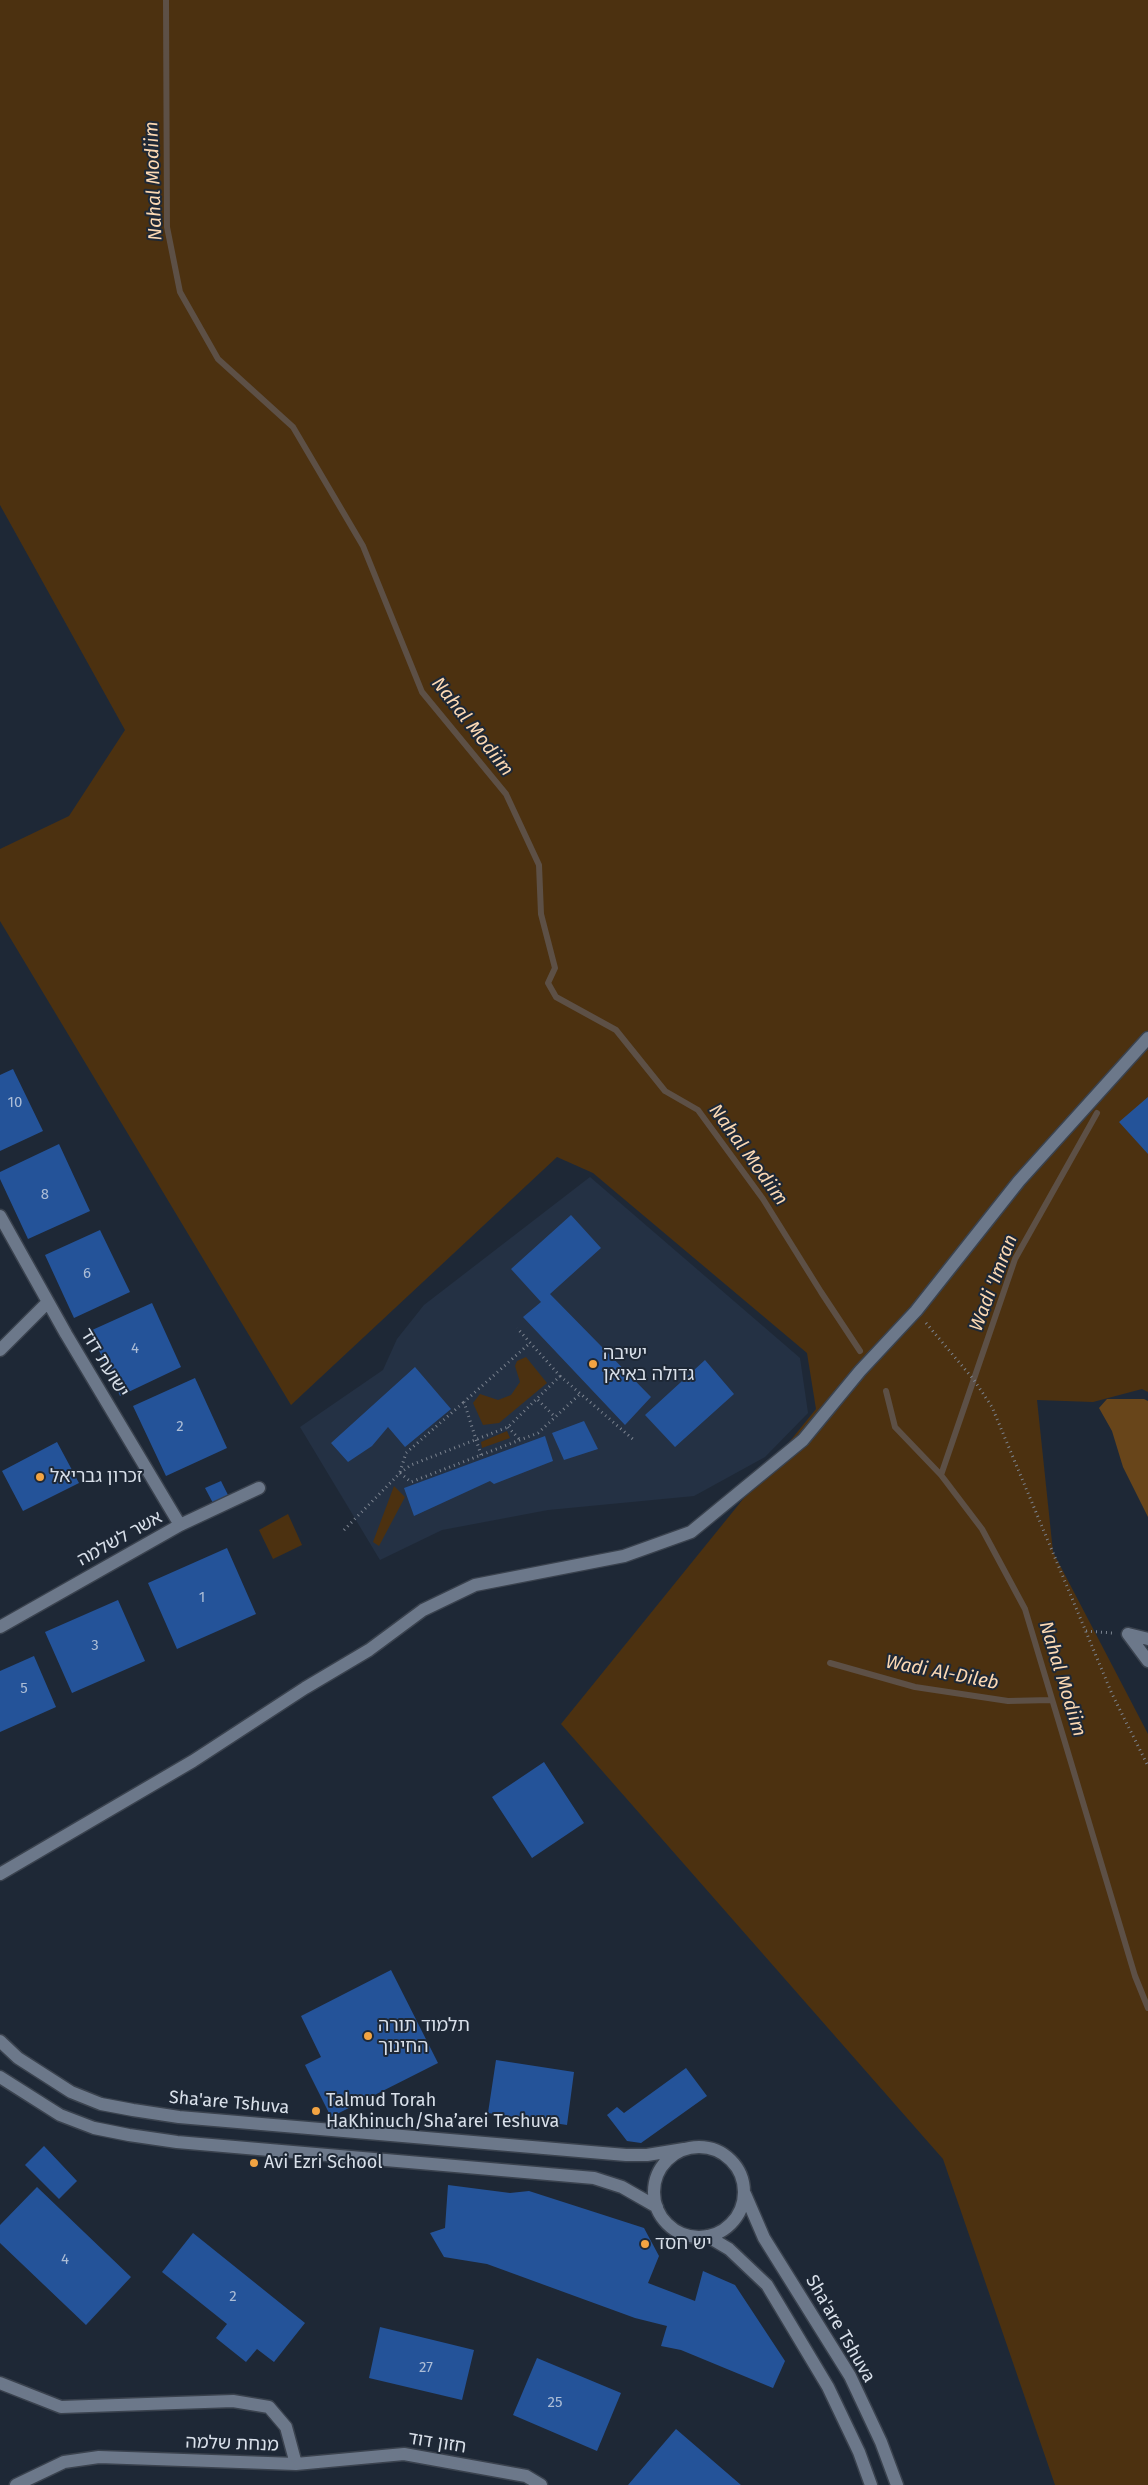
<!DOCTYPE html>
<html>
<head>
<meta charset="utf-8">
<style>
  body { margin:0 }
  canvas { display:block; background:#1e2836 }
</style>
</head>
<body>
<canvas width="1148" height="2485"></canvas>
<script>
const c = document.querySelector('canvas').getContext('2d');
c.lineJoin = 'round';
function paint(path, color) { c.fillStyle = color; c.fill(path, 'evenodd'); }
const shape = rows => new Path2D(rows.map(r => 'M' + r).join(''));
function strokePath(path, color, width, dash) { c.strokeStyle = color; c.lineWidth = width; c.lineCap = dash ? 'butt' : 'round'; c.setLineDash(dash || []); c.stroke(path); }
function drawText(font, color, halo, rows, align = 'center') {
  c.font = font + ' "Fira Sans","Noto Sans Hebrew",sans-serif'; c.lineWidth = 4; c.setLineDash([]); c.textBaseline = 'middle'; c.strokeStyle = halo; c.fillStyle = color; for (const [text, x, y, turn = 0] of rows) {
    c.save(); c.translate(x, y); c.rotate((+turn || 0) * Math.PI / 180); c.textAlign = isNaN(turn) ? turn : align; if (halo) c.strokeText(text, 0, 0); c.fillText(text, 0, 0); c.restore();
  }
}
paint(shape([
  [590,1177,800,1358,808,1413,765,1457,694,1496,548,1510,442,1530,380,1560,300,1427,383,1370,397,1339,424,1305]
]), '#243144');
paint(shape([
  [0,0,1148,0,1148,1392,1142,1389,1093,1402,1037,1400,1053,1552,1148,1734,1148,2485,1055,2485,943,2159,561,1724,816,1409,807,1353,593,1173,557,1157,291,1405,0,921,0,849,69,816,125,730,0,505],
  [526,1357,547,1383,499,1423,483,1425,473,1403,480,1394,498,1400,511,1395,520,1382,515,1366,517,1361],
  [507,1431,510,1438,482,1448,481,1442],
  [394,1486,405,1497,379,1546,373,1542],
  [288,1514,302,1545,273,1559,259,1530]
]), '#4c3110');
paint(shape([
  [1107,1399,1144,1399,1148,1401,1148,1517,1123,1467,1112,1431,1099,1408]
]), '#68451a');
strokePath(shape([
  [166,0,167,227,180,292,218,359,293,427,363,546,422,692,506,794,539,865,541,914,555,968,548,983,556,997,616,1030,665,1091,698,1110,763,1199,821,1292,860,1351],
  [886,1391,895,1427,941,1475,982,1529,1025,1609,1135,1976,1148,2008],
  [941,1475,1015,1259,1097,1113],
  [830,1663,915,1687,1008,1701,1051,1700]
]), '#5d5046', 6);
paint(shape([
  [13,1069,43,1131,0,1151,0,1075],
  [1148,1097,1148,1154,1119,1122],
  [59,1144,90,1211,28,1239,0,1179,0,1172],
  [571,1215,601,1248,550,1294,651,1397,625,1425,523,1317,541,1302,511,1269],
  [100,1230,130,1292,74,1318,45,1255],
  [152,1303,181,1367,120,1396,90,1331],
  [705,1360,734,1394,675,1447,645,1415],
  [415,1367,451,1409,405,1447,388,1427,372,1446,348,1462,331,1443],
  [195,1378,227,1448,166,1476,133,1406],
  [584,1421,598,1449,564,1460,552,1433],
  [545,1436,553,1461,494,1484,490,1481,414,1516,404,1488],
  [57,1442,79,1483,23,1511,2,1471],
  [221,1481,228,1495,213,1503,205,1488],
  [227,1548,256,1614,177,1649,148,1583],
  [118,1600,145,1661,72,1693,45,1632],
  [34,1656,56,1707,0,1732,0,1671],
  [544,1762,584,1823,532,1858,492,1797],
  [391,1970,438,2063,331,2117,305,2065,321,2057,301,2016],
  [496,2060,574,2072,567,2125,488,2113],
  [686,2068,707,2096,641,2143,627,2141,607,2115,617,2107,624,2113],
  [44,2146,77,2181,59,2199,25,2165],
  [448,2185,510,2193,529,2191,644,2228,659,2256,648,2283,695,2301,703,2271,735,2285,785,2361,773,2388,681,2350,661,2346,667,2326,635,2318,487,2264,444,2257,430,2233,445,2228],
  [37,2187,131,2277,86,2325,0,2243,0,2225],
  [193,2233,305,2323,274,2362,257,2349,246,2362,216,2338,227,2324,162,2272],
  [380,2327,474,2350,462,2400,369,2378],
  [537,2358,621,2393,597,2451,513,2415],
  [676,2429,741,2485,628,2485]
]), '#245399');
const minor = shape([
  [0,1216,66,1334,180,1525],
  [0,1350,48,1302],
  [0,1627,180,1525,259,1488],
  [1128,1634,1148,1661],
  [1128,1634,1148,1639],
  [0,1874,193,1761,305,1688,369,1650,423,1610,475,1585,624,1556,691,1532,803,1440,860,1371,916,1311,1019,1181,1148,1038],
  [0,2041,18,2058,71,2092,101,2104,133,2110,179,2117,626,2155,647,2155,684,2149],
  [0,2077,60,2115,94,2128,129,2135,177,2142,594,2178,622,2187,657,2207],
  '654 2192a45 45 0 1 1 90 0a45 45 0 1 1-90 0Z',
  [745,2194,764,2238,850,2376,881,2442,897,2485],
  [707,2236,729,2249,767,2285,828,2387,859,2452,871,2485],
  [0,2383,61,2407,233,2401,269,2407,286,2427,296,2464],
  [16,2485,64,2462,99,2457,296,2464,404,2454,526,2476,541,2485]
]);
strokePath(minor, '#3a424e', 15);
strokePath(shape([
  [926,1323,974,1380,992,1407,1112,1694,1148,1766],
  [560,1376,635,1441],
  [538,1400,555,1417],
  [508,1427,520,1440],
  [481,1455,464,1402,530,1343],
  [400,1472,406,1453,464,1402],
  [400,1473,411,1465,508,1427,560,1376,517,1328],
  [344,1530,400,1473,411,1482,538,1433,580,1394],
  [1086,1631,1112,1633]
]), '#7c8490', 3, [1, 4]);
strokePath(minor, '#6c788a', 12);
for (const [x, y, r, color] of [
  [593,1364,5,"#f3a442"],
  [40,1477,5,"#f3a442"],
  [368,2036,5,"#f3a442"],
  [316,2111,5,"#f3a442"],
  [254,2163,5,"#f3a442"],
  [645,2244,5,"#f3a442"]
]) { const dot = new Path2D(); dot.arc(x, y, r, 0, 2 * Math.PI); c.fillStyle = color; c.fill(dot); strokePath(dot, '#1e2836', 2); }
drawText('15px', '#acbdd6', null, [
  ["10",15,1103],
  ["8",45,1195],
  ["6",87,1274],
  ["4",135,1349],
  ["2",180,1427],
  ["1",202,1598],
  ["3",95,1646],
  ["5",24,1689],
  ["4",65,2260],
  ["2",233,2297],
  ["27",426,2368],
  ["25",555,2403]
]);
drawText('18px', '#d9e0ea', '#1e2836', [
  ["ישיבה",603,1354],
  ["גדולה באיאן",603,1375],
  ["זכרון גבריאל",50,1477],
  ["תלמוד תורה",378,2026],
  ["החינוך",378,2047],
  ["Talmud Torah",326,2101],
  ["HaKhinuch/Sha’arei Teshuva",326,2122],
  ["Avi Ezri School",264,2163],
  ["יש חסד",655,2244]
], 'left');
drawText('18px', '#d9e0ea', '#1e2836', [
  ["ישועת דוד",104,1363,59],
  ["אשר לשלמה",120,1539,-29],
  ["Sha'are Tshuva",229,2103,5],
  ["Sha'are Tshuva",840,2329,60],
  ["חזון דוד",437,2443,9],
  ["מנחת שלמה",232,2444,2]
]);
drawText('italic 19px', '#fbd8b3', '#1e2836', [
  ["Nahal Modiim",154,181,-92],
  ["Nahal Modiim",472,727,52],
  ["Nahal Modiim",748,1155,54],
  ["Wadi 'Imran",994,1283,-69],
  ["Wadi Al-Dileb",942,1673,11],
  ["Nahal Modiim",1062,1679,73]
]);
</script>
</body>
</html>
